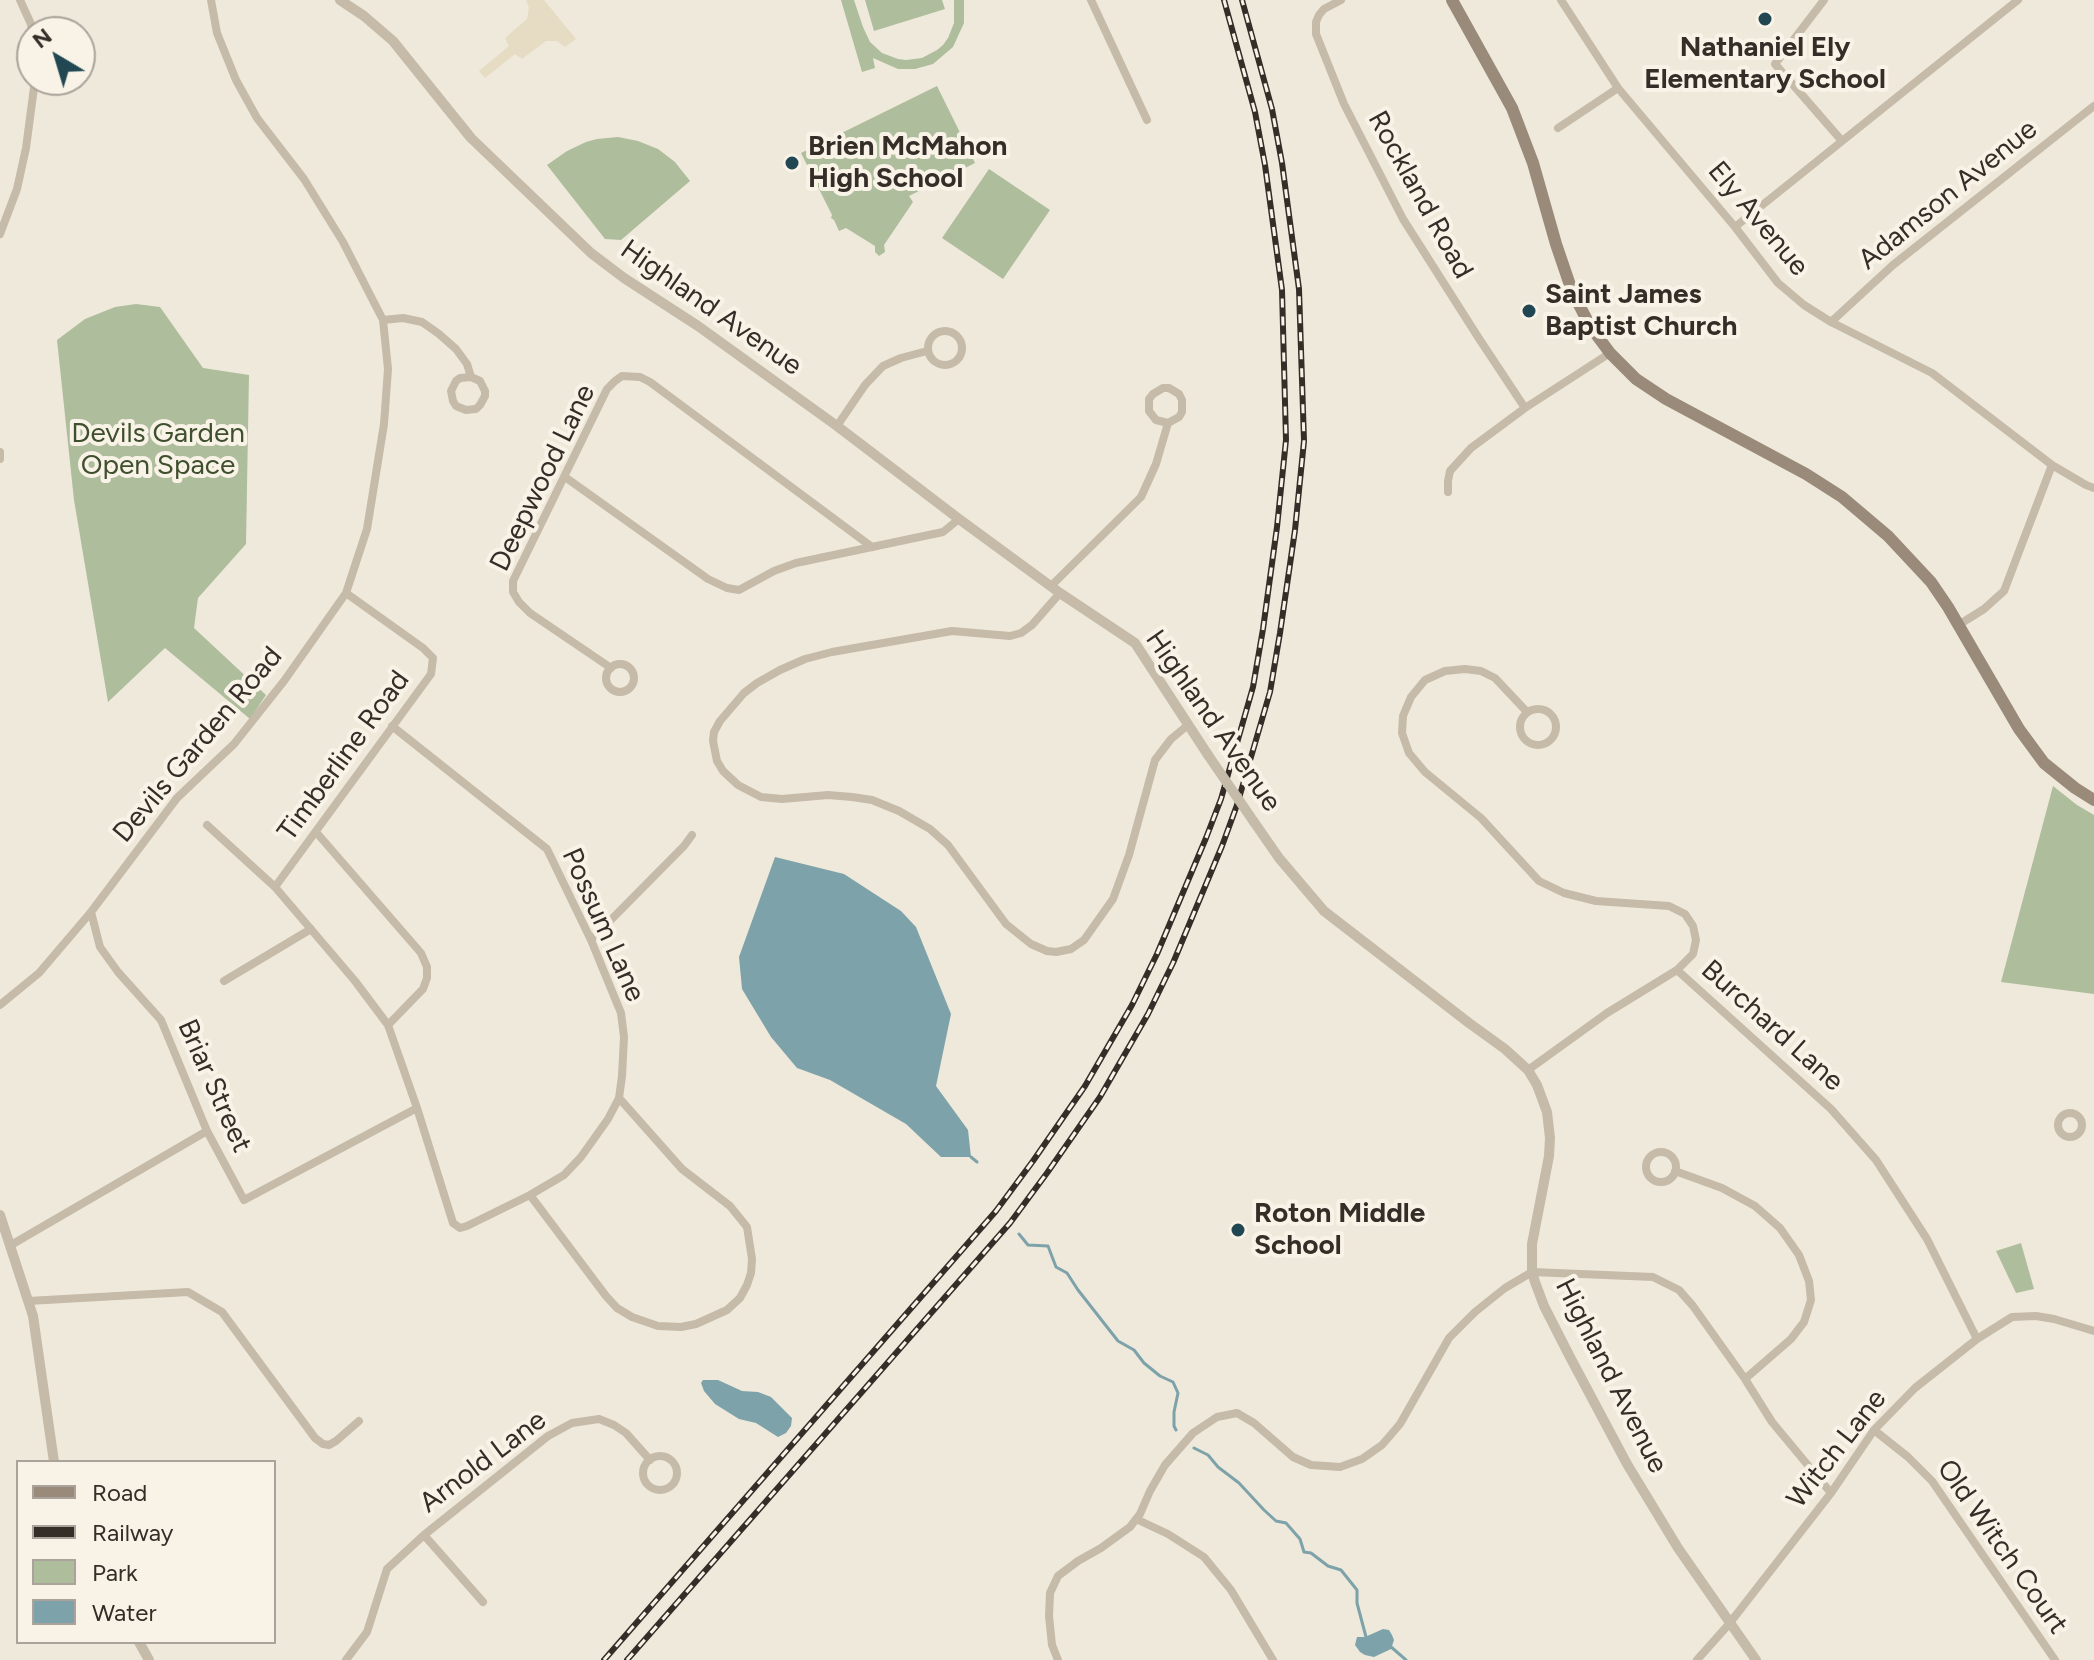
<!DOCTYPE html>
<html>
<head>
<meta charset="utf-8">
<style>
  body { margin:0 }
  #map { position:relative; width:2094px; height:1660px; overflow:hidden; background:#efe9db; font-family:Figtree,sans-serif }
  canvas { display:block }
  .legend { position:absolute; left:16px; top:1460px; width:260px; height:184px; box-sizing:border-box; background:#f8f2e7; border:2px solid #aaa39b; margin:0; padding:10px 14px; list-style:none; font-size:24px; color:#342d28 }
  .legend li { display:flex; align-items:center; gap:16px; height:40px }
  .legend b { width:40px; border:2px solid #aaa39b }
  .north { position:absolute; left:16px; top:16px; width:80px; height:80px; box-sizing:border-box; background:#f8f2e7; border:2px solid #aaa39b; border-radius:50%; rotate:322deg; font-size:22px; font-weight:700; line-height:32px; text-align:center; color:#342d28 }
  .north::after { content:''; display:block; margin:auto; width:28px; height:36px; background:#214852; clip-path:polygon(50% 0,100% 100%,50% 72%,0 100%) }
</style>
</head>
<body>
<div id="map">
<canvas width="2094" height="1660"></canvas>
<ul class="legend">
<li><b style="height:10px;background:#9a8a7a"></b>Road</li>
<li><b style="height:10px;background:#342d28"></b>Railway</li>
<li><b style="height:22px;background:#aebd9c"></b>Park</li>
<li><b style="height:22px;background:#7da2aa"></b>Water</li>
</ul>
<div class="north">N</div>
</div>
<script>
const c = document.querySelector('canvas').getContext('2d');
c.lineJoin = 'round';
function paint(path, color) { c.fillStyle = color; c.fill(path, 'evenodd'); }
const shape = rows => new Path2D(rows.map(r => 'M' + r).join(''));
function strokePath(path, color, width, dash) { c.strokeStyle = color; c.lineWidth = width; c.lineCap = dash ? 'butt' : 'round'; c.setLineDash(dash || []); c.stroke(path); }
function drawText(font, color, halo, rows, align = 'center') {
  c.font = font + ' Figtree,sans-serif'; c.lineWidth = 8; c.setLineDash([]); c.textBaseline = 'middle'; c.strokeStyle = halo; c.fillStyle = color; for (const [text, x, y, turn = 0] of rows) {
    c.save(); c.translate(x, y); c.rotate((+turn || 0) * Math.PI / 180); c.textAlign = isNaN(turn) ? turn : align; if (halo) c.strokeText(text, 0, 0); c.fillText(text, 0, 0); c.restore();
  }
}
paint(shape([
  [841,0,854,0,863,27,870,42,882,53,898,59,906,60,922,58,937,50,943,45,948,38,954,23,954,0,964,0,964,23,953,47,933,64,915,69,898,69,873,58,875,68,862,72],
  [865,0,942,0,945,9,874,31],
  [937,86,975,163,909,196,913,202,884,245,885,252,879,256,875,252,875,246,846,228,839,231,834,220,831,218,832,215,801,153],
  [618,137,638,141,658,149,675,162,690,181,621,240,605,239,547,165,567,151,586,142,597,139],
  [989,169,1050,210,1003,279,942,238],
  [136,304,160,307,203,368,249,375,246,544,198,598,194,628,266,695,250,719,165,648,108,702,74,500,57,340,85,319,115,307],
  [2053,786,2077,805,2094,815,2094,994,2001,982],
  [2021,1243,2034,1289,2016,1293,1996,1251]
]), '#aebd9c');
paint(shape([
  [526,0,544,0,576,39,565,47,557,41,546,41,522,59,515,54,485,78,479,71,509,46,505,38,527,19,529,8]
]), '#e6dbc3');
paint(shape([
  [775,857,844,874,901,911,916,927,951,1014,936,1086,968,1130,971,1157,941,1157,906,1124,830,1080,797,1068,771,1037,742,989,739,957],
  [703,1380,718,1380,742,1391,758,1392,771,1397,792,1418,791,1426,786,1433,778,1437,756,1423,739,1419,715,1404,704,1391,701,1383],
  [1383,1629,1389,1630,1392,1635,1394,1640,1391,1649,1374,1657,1365,1655,1360,1652,1355,1645,1357,1637,1365,1637]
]), '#7da2aa');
strokePath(shape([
  [971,1157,977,1162],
  [1019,1234,1028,1245,1048,1246,1056,1267,1067,1273,1078,1290,1118,1341,1134,1350,1144,1363,1160,1376,1173,1382,1178,1393,1174,1412,1174,1426,1176,1430],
  [1194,1448,1208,1455,1218,1467,1239,1483,1264,1510,1276,1521,1286,1523,1300,1539,1304,1552,1311,1553,1328,1566,1341,1570,1357,1590,1357,1603,1366,1637],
  [1390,1646,1406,1660]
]), '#7da2aa', 3);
strokePath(shape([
  [20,0,31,24,32,32],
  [1091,0,1147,120],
  [1341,0,1324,9,1319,15,1316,22,1316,34,1344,104,1403,219,1478,337,1525,408],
  [1561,0,1618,88,1735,227,1778,283,1804,305,1831,322,1932,373,2052,465,2086,485,2094,488],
  [1824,0,1775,64,1842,141],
  [1558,128,1618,88],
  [1735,227,2018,0],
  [0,234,17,189,26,148,35,80],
  [383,320,403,318,422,322,439,334,456,349,467,364,471,377,480,381,485,391,485,396,480,405,476,409,466,410,456,406,453,401,451,391,456,381,460,378,471,377],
  [1831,322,1893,265,2094,106],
  '928 348a17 17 0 1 1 34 0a17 17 0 1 1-34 0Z',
  [837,426,865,385,883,366,901,358,927,351],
  [0,452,0,459],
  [565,477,708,579,727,588,739,590,774,571,796,563,943,532,959,519],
  [1448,492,1448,481,1450,471,1471,448,1525,408,1610,353],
  [1051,586,1141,497,1156,464,1168,423,1179,417,1182,412,1182,400,1179,394,1169,388,1163,388,1153,394,1149,399,1149,411,1156,420,1168,423],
  [1060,593,1032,625,1021,633,1010,636,952,631,832,652,805,659,780,670,757,683,744,693,720,721,714,732,713,741,717,761,723,771,738,785,761,797,782,799,828,795,852,797,872,800,899,811,930,829,948,845,1006,924,1031,944,1047,951,1056,952,1071,949,1084,940,1113,899,1129,855,1155,760,1171,739,1188,725],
  [1960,624,1984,609,2004,591,2052,465],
  '606 678a14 14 0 1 1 28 0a14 14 0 1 1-28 0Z',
  [611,668,530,613,519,602,513,592,513,581,607,389,615,381,622,376,640,377,650,382,872,547],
  '1520 727a18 18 0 1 1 36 0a18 18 0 1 1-36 0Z',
  [1527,712,1495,678,1481,671,1465,669,1445,671,1425,680,1411,697,1403,716,1402,733,1409,753,1425,772,1481,818,1539,881,1564,893,1596,901,1669,906,1685,914,1693,926,1696,940,1693,954,1677,970,1607,1013,1528,1070],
  [207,825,275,887,355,981,388,1025,417,1108,453,1223,460,1228,467,1226,530,1195,564,1175,581,1157,608,1119,619,1098,622,1076,624,1037,621,1013,591,940,547,849,392,726],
  [316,832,421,953,427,967,427,978,423,989,388,1025],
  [275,887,431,674,433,658,423,648,346,593],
  [91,912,100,947,118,972,161,1020,207,1131,244,1200,417,1108],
  [591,940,684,846,692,835],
  [1677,970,1831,1109,1876,1160,1927,1239,1977,1339],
  [224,981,311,929],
  [0,1005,39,973,91,912,177,798,234,744,284,681,346,593,367,529,384,424,388,369,383,320,343,242,304,179,257,118,236,80,217,33,211,0],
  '2058 1125a12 12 0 1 1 24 0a12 12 0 1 1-24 0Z',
  '1646 1167a15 15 0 1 1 30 0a15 15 0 1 1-30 0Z',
  [1675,1171,1722,1188,1755,1206,1780,1228,1799,1255,1809,1281,1811,1300,1804,1322,1791,1339,1745,1379],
  [530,1195,606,1296,617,1308,632,1317,658,1326,681,1327,696,1324,727,1310,740,1298,747,1285,751,1273,752,1259,747,1227,730,1206,682,1169,619,1098],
  [11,1245,207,1131],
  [28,1301,188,1292,222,1312,315,1438,323,1444,329,1445,336,1441,359,1421],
  [1874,1430,1908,1457,1932,1481,2055,1660],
  '643 1473a17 17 0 1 1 34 0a17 17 0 1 1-34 0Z',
  [1136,1519,1168,1534,1204,1557,1231,1590,1273,1660],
  [424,1535,483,1602],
  [346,1660,367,1632,387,1569,424,1535,548,1436,572,1423,599,1419,614,1425,626,1433,650,1460],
  [1058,1660,1052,1645,1049,1616,1050,1593,1058,1576,1078,1561,1101,1548,1130,1527,1140,1514,1150,1491,1165,1465,1193,1433,1217,1417,1237,1413,1254,1423,1293,1457,1311,1465,1340,1467,1362,1459,1382,1445,1400,1424,1449,1338,1475,1312,1505,1288,1532,1272,1653,1277,1679,1290,1693,1306,1745,1379,1772,1422,1831,1493],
  [1697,1660,1729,1624,1831,1493,1874,1430,1915,1388,1977,1339,2012,1317,2036,1316,2054,1319,2094,1331]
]), '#c6baa8', 8);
strokePath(shape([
  [340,0,364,16,393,41,471,138,591,253,624,278,698,326,837,426,959,519,1060,593,1135,643,1208,755],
  [1254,822,1279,858,1324,911,1469,1023,1505,1049,1528,1070,1537,1085,1547,1112,1550,1138,1549,1156,1532,1244,1532,1272,1535,1282,1544,1306,1570,1357,1627,1464,1678,1548,1756,1660],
  [0,1215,33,1316,54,1462],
  [139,1642,149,1660]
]), '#c6baa8', 10);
strokePath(shape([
  [1452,0,1512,108,1533,163,1556,244,1572,291,1590,326,1610,353,1636,379,1666,399,1806,474,1842,497,1888,536,1931,582,1948,607,2019,729,2044,763,2075,788,2094,800]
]), '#9a8a7a', 12);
const rail = shape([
  [604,1660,996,1211,1033,1161,1085,1086,1132,1005,1157,954,1206,838,1221,799,1253,687,1263,629,1277,527,1286,440,1282,290,1265,165,1255,112,1224,0],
  [627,1660,1010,1223,1047,1173,1100,1097,1148,1014,1173,963,1222,846,1237,805,1270,692,1280,633,1295,530,1304,441,1299,289,1282,163,1272,109,1242,0]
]);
strokePath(rail, '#342d28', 6);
strokePath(rail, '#f8f2e7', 3, [9]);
strokePath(shape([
  [1208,755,1254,822]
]), '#c6baa8', 10);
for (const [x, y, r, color] of [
  [1765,19,8,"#214852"],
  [792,163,8,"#214852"],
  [1529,311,8,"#214852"],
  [1238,1230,8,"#214852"]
]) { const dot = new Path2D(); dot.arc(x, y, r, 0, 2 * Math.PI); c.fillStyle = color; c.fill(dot); strokePath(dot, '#f8f2e7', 3); }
drawText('bold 28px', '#342d28', '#f8f2e7', [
  ["Nathaniel Ely",1765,48,"center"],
  ["Elementary School",1765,80,"center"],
  ["Brien McMahon",808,147],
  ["High School",808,179],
  ["Saint James",1545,295],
  ["Baptist Church",1545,327],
  ["Roton Middle",1254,1214],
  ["School",1254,1246]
], 'left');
drawText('28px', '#342d28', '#f8f2e7', [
  ["Rockland Road",1420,195,61],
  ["Adamson Avenue",1948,195,-39],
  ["Ely Avenue",1758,219,50],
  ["Highland Avenue",711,308,35],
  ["Deepwood Lane",543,478,-64],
  ["Highland Avenue",1213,721,55],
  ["Devils Garden Road",198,745,-50],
  ["Timberline Road",344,756,-54],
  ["Possum Lane",603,925,66],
  ["Burchard Lane",1772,1026,42],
  ["Briar Street",214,1086,66],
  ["Highland Avenue",1611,1376,63],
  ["Witch Lane",1837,1449,-52],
  ["Arnold Lane",483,1462,-37],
  ["Old Witch Court",2002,1547,55]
]);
drawText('28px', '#3f502e', '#f8f2e7', [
  ["Devils Garden",158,434],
  ["Open Space",158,466]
]);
</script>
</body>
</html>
